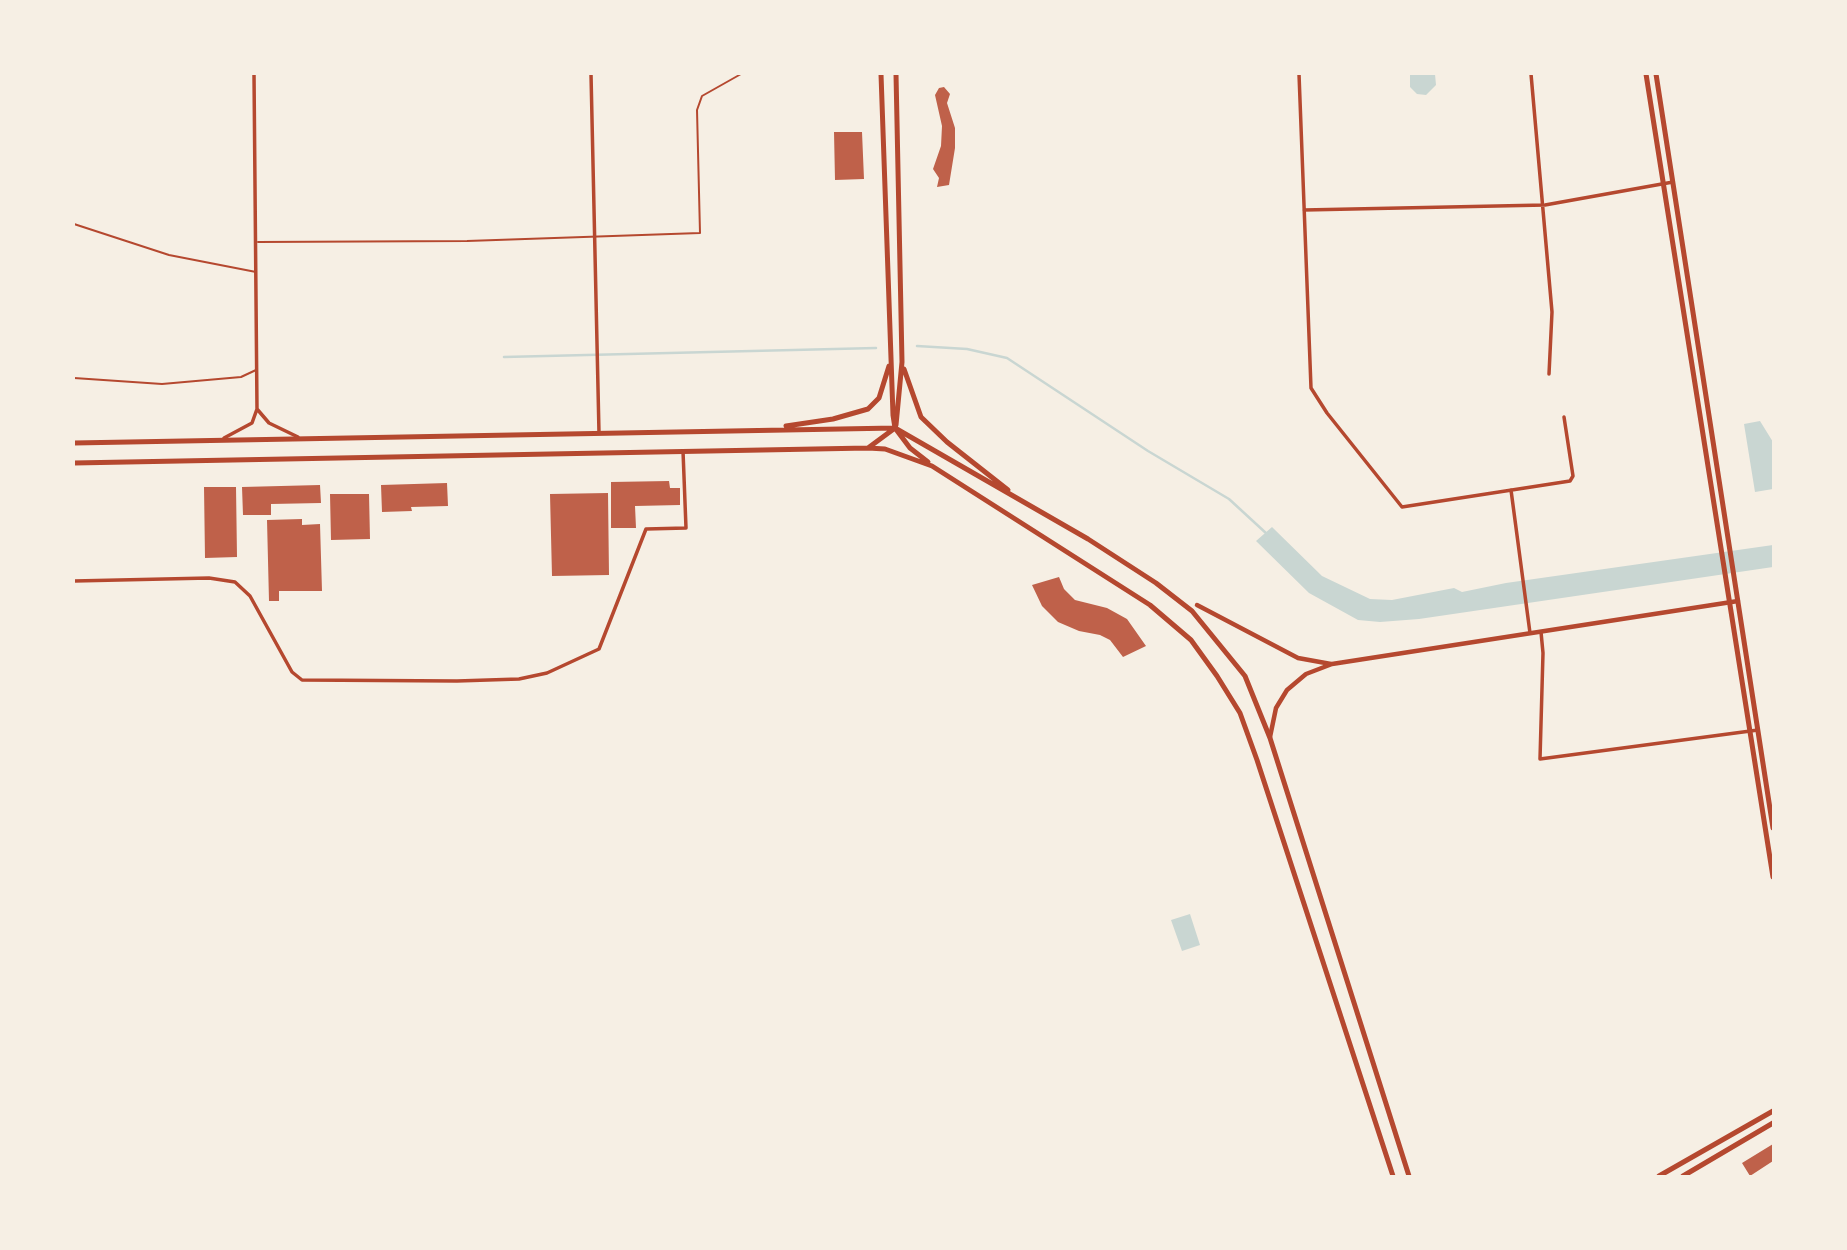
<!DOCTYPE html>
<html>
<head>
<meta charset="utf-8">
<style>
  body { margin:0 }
  #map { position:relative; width:1847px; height:1250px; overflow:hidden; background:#f6efe4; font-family:"Asap Condensed",sans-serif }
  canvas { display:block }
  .frame { position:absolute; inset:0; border:75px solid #f6efe4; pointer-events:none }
</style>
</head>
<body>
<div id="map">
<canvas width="1847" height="1250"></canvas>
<div class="frame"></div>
</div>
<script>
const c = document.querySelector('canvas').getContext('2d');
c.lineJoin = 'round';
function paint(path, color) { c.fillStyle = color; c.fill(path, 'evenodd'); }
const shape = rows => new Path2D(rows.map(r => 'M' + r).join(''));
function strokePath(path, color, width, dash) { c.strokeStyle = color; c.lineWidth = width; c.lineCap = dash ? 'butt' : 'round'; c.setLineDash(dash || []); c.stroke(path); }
paint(shape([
  [1410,74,1435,74,1436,85,1426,95,1417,94,1410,87],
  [1760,421,1773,442,1773,489,1755,492,1744,424],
  [1272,527,1322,576,1370,599,1392,600,1454,588,1462,592,1506,583,1773,545,1773,567,1419,619,1380,622,1358,620,1309,593,1256,541],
  [1190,914,1200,945,1182,951,1171,920]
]), '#c9d6d2');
strokePath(shape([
  [917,346,967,349,1007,358,1148,451,1229,499,1267,534],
  [504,357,876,348]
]), '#c9d6d2', 2.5);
paint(shape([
  [944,87,950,94,947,103,955,128,955,148,949,185,937,187,939,178,933,169,941,146,942,126,935,95,939,88],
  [834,132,862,132,864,179,835,180],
  [669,481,670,488,680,488,680,505,635,506,636,528,611,528,611,482],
  [447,483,448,506,411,507,412,511,382,512,381,485],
  [320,485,321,503,271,504,271,515,243,515,242,487],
  [204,487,236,487,237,557,205,558],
  [608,493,609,575,552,576,550,494],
  [330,494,369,494,370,539,331,540],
  [302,519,302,525,320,524,322,591,279,591,279,601,269,601,267,520],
  [1059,577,1064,589,1075,600,1107,608,1127,619,1146,646,1123,657,1110,640,1100,635,1079,631,1058,622,1042,606,1032,585],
  [1773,1144,1773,1161,1750,1176,1742,1163]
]), '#bf614a');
strokePath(shape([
  [74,224,169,255,256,272],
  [258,242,467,241,700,233,697,110,702,96,741,74],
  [74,378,162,384,241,377,256,370]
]), '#b5482f', 2);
strokePath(shape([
  [591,74,599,433],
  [1299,74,1311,388,1327,413,1402,507,1570,481,1573,476,1564,417],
  [1531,74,1552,312,1549,374],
  [1304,210,1545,205,1673,182],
  [257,409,269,423,298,437],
  [224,438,252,423,257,409,254,74],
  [1511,490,1530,633],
  [74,581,209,578,235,582,250,596,292,672,302,680,457,681,519,679,547,673,599,649,646,529,686,528,683,451],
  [1541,632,1543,653,1540,759,1758,730]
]), '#b5482f', 3.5);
strokePath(shape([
  [1197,605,1298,658,1331,664],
  [1270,737,1276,708,1287,690,1306,674,1332,664,1738,601]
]), '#b5482f', 4.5);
strokePath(shape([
  [881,74,893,415,895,428,910,448,928,462],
  [904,369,921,417,947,442,1008,490],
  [896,425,902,362,896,74],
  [786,426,833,419,868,409,879,398,889,366],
  [74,443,895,428,1088,539,1156,583,1192,611,1245,676,1270,738,1409,1176],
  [868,448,895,428],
  [74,463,868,448,885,449,932,466,1150,605,1191,640,1217,676,1240,713,1257,760,1393,1176]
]), '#b5482f', 5);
strokePath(shape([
  [1646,74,1773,877],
  [1656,74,1773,828],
  [1659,1176,1773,1111],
  [1683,1176,1773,1123]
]), '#b5482f', 5);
</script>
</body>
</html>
